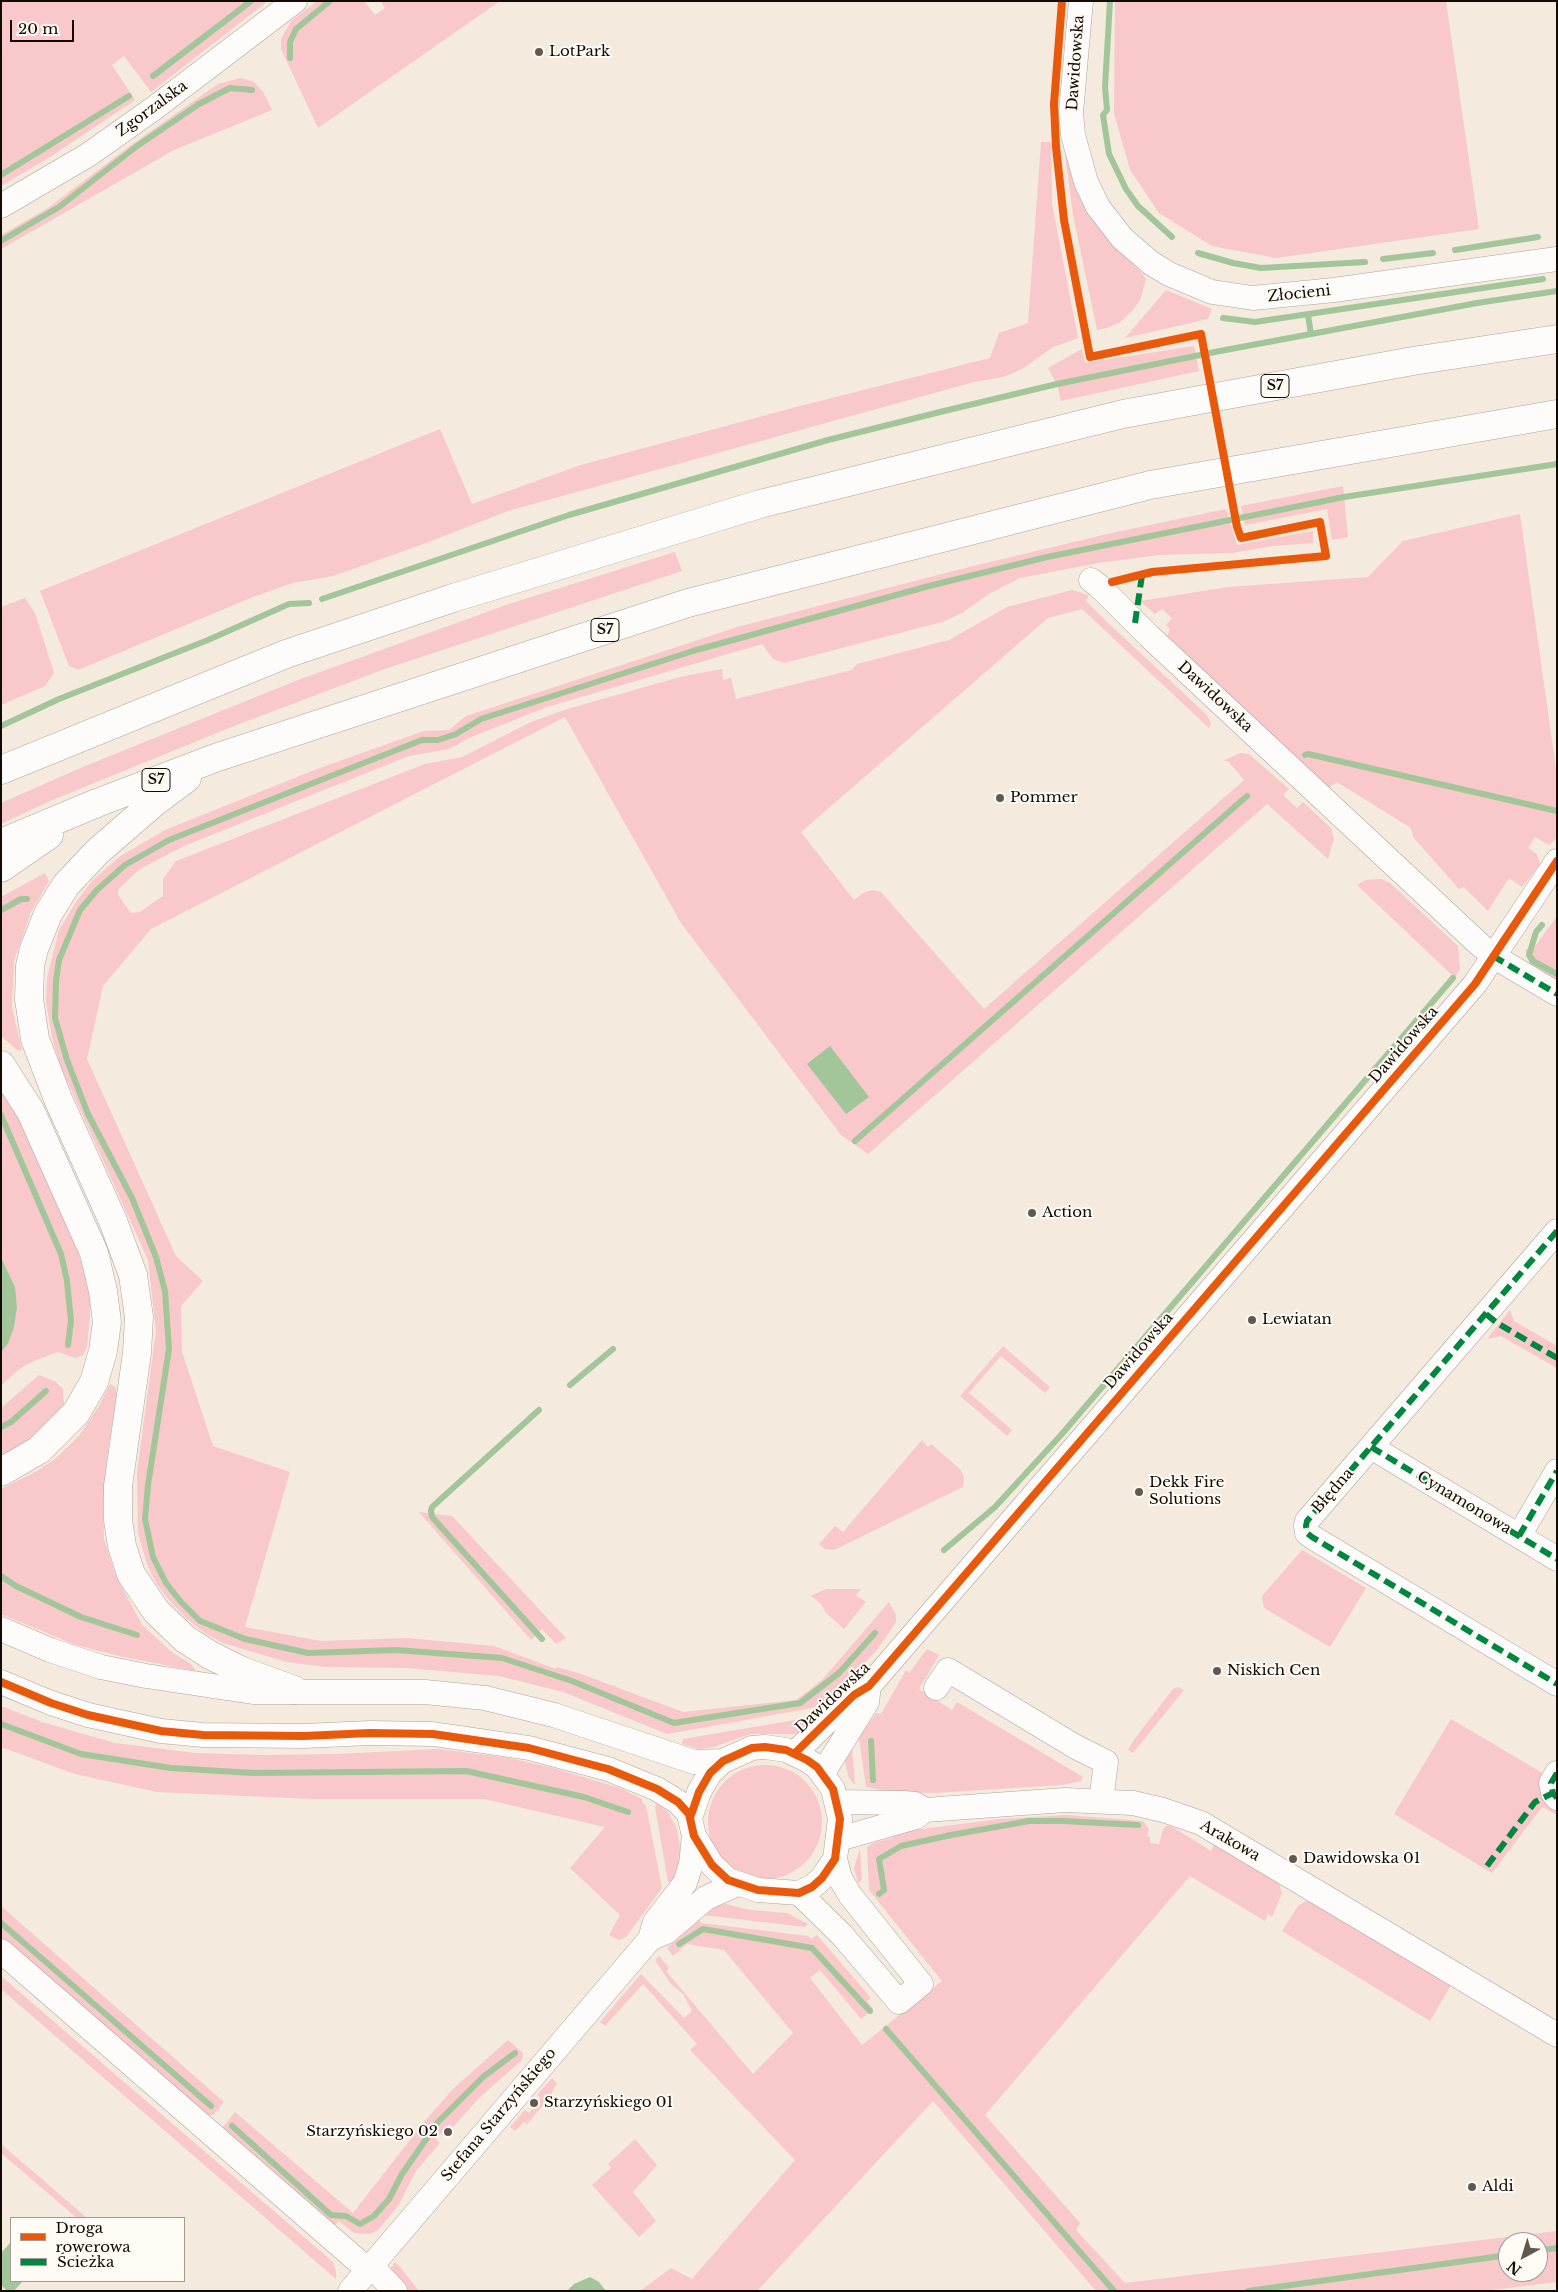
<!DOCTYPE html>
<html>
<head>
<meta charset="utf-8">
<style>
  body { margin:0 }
  #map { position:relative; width:1558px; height:2292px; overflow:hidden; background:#f4eadd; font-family:"Libre Baskerville",serif }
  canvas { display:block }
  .frame { position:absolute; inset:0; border:2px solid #120b03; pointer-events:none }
  .legend { position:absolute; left:10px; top:2217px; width:175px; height:65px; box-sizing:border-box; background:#fffbf5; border:1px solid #a09b94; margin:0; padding:6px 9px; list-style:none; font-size:15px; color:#120b03 }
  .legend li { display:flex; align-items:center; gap:10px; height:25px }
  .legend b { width:25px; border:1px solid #a09b94 }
  .north { position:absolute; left:1498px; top:2232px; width:50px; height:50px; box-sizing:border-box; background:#fffbf5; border:1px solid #a09b94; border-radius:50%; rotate:219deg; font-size:14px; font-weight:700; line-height:20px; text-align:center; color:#120b03 }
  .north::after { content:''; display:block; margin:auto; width:18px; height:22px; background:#61594f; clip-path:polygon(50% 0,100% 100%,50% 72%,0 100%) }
  .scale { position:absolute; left:10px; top:20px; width:64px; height:22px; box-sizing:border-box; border:2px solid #120b03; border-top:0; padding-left:6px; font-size:15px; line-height:18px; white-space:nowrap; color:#120b03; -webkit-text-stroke:4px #fffbf5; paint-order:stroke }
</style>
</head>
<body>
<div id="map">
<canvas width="1558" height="2292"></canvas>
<div class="frame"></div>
<ul class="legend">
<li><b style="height:6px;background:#e8590c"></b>Droga rowerowa</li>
<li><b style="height:6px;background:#00873e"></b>Ścieżka</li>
</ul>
<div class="north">N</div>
<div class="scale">20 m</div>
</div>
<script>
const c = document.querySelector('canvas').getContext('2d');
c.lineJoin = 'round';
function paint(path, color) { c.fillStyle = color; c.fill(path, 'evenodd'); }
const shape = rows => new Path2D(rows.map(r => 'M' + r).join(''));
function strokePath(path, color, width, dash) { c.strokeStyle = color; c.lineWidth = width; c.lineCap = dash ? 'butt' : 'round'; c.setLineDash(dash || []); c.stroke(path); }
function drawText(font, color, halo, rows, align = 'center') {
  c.font = font + ' "Libre Baskerville",serif'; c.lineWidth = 4; c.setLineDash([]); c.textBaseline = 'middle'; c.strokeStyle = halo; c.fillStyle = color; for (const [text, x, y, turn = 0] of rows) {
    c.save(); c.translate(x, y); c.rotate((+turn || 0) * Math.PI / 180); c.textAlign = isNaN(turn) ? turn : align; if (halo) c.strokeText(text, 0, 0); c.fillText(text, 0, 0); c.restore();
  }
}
paint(shape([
  [1,1,268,1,151,92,124,56,112,65,135,100,50,157,1,186],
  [317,1,364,1,375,15,385,8,381,1,500,1,318,128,281,49,281,39,291,21],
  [1115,1,1446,1,1479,229,1276,258,1212,246,1159,213,1130,170,1114,113],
  [241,78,254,82,263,92,272,110,174,150,1,249,1,235,48,208,131,145,218,84],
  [1041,142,1051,142,1052,204,1078,338,1053,347,1022,369,1003,377,974,382,508,511,421,545,333,576,293,583,253,597,78,670,69,666,40,591,440,429,472,504,581,465,800,406,990,358,999,333,1028,323],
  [1065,155,1116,248,1141,272,1146,279,1140,300,1132,311,1119,323,1107,328,1097,330,1073,215],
  [1166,290,1212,309,1208,319,1125,338],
  [1194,346,1199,371,1061,401,1057,384,1048,368,1082,349,1085,363],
  [1343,486,1348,537,1332,540,1327,509,1245,525,1241,506],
  [1226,509,1237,545,1313,531,1313,543,1273,546,1232,553,1159,555,1098,563,1020,578,989,594,962,613,942,622,784,663,773,659,762,644,547,707,469,738,449,749,409,756,184,846,140,869,127,881,118,890,118,895,131,913,140,912,163,896,163,879,176,861,425,764,462,757,531,722,564,710,680,677,722,669,723,680,731,678,736,699,852,670,857,664,949,640,1007,607,1072,590,1089,595,1086,601,1105,620,1207,715,1211,724,1209,728,1082,609,1048,618,801,832,854,900,863,893,872,890,881,892,984,1009,1244,780,1228,761,1223,761,1240,753,1249,754,1289,789,1283,795,1297,808,1303,802,1331,828,1334,838,1328,859,1267,804,868,1154,841,1135,681,923,565,717,151,929,103,986,87,1059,176,1256,203,1281,181,1306,182,1352,213,1446,290,1472,245,1627,321,1641,407,1638,494,1646,556,1669,557,1667,581,1674,683,1712,796,1700,822,1680,889,1602,896,1615,896,1622,877,1650,823,1706,667,1734,563,1692,499,1676,408,1668,326,1667,287,1662,223,1643,205,1633,187,1619,168,1599,156,1583,147,1564,138,1533,137,1472,156,1331,148,1260,60,1065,52,1037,46,1002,47,978,59,930,76,902,92,881,119,857,165,830,317,769,424,731,449,730,466,716,741,626,957,570,1107,534],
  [1520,514,1557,776,1557,805,1551,812,1557,814,1557,838,1549,845,1535,837,1528,848,1537,854,1540,864,1522,887,1509,878,1488,911,1464,887,1459,889,1413,837,1411,828,1337,782,1327,789,1166,639,1170,629,1166,625,1172,618,1162,609,1155,614,1140,601,1228,587,1368,577,1403,541],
  [675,552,682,571,382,670,229,728,50,801,1,824,1,803,85,766,298,680,509,604],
  [25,598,35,613,54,673,45,686,1,705,1,607],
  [45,873,49,881,31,912,14,961,12,1007,22,1051,17,1050,1,1036,1,897],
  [1381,879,1390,883,1458,946,1460,969,1455,978,1357,885,1366,880],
  [1557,916,1557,980,1530,965,1525,950,1536,945],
  [1,1087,14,1107,71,1229,85,1274,91,1303,87,1347,83,1355,75,1358,58,1352,36,1360,21,1368,1,1385,1,1352,8,1344,15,1287,1,1257],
  [1510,1310,1514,1321,1557,1346,1557,1368,1501,1336,1487,1339],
  [1003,1346,1050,1387,1045,1393,1001,1356,969,1393,1012,1430,1007,1436,960,1396],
  [39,1375,56,1382,63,1389,64,1405,43,1429,24,1444,1,1456,1,1408],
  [110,1384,115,1387,117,1394,107,1457,103,1500,104,1539,115,1574,142,1625,173,1653,191,1664,196,1671,119,1656,73,1644,1,1614,1,1489,37,1471,55,1459,79,1436,99,1406],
  [922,1440,928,1447,931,1444,960,1469,964,1477,963,1487,834,1550,825,1549,819,1544,835,1526,843,1532],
  [419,1512,452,1516,566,1638,556,1644,542,1629,531,1640],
  [1302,1550,1366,1588,1330,1647,1264,1608,1262,1596],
  [826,1589,861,1589,856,1595,866,1602,844,1629,826,1613,821,1604,811,1596],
  [927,1649,939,1655,919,1689,952,1710,957,1702,1083,1777,1081,1781,1062,1785,935,1793,891,1792,866,1787,859,1738,876,1713,881,1714,906,1670,909,1673],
  [1178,1687,1184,1690,1133,1753,1128,1750,1133,1741,1173,1689],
  [1,1706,45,1723,115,1743,195,1753,262,1755,336,1754,439,1749,509,1758,553,1768,620,1788,642,1799,642,1802,646,1806,662,1888,626,1937,619,1940,609,1935,620,1915,570,1868,605,1827,484,1799,313,1799,157,1792,75,1774,1,1747],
  [813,1717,816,1721,796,1734,750,1734,714,1747,699,1749,682,1744,683,1739],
  [1451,1719,1546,1775,1557,1806,1557,1815,1542,1807,1492,1873,1394,1814],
  [852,1748,855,1785,849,1778,845,1763,845,1755],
  '708 1822a57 57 0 1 1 114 0a57 57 0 1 1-114 0Z',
  [657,1803,668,1812,677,1829,682,1860,673,1884,668,1881,655,1807],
  [1066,1815,1143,1821,1149,1829,1147,1836,1150,1837,1150,1843,1159,1844,1163,1830,1166,1826,1171,1826,1211,1851,1214,1844,1241,1859,1279,1883,1282,1893,1272,1917,1268,1914,1265,1921,1190,1876,985,2115,1080,2223,1076,2230,1125,2283,1557,2231,1557,2282,1484,2291,1096,2291,933,2101,757,2291,640,2291,671,2268,692,2279,795,2160,690,2050,697,2044,643,1984,605,2026,600,2022,641,1974,684,2018,692,2011,683,1994,671,1984,655,1960,659,1956,669,1968,666,1971,753,2074,793,2033,724,1950,687,1944,673,1956,667,1948,699,1920,701,1923,808,1936,811,1939,817,1935,871,1998,867,2001,873,2009,861,2019,820,1970,810,1978,862,2045,942,1981,869,1890,867,1847,873,1843,892,1838,892,1833,999,1819],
  [1508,2242,1538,2242,1538,2272,1508,2272],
  [860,1849,862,1880,858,1883,854,1868],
  [1306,1901,1320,1904,1451,1985,1430,2021,1282,1931,1298,1906],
  [726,1904,750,1910,787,1913,808,1924,805,1927,703,1915,710,1906],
  [1,1906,224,2102,213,2115,205,2115,1,1938],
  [1,1976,333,2262,336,2271,336,2279,1,1989],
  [508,2040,523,2053,522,2060,480,2097,453,2127,449,2124,436,2139,440,2143,416,2171,398,2206,378,2230,370,2234,354,2233,339,2221,334,2226,222,2128,235,2112,353,2213,424,2122,454,2088],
  [552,2078,557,2083,550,2097,527,2124,524,2122,515,2131,510,2127,525,2110,529,2113,541,2098,537,2095],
  [635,2139,657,2165,633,2192,656,2221,639,2237,592,2185,611,2168,608,2164],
  [1,2144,87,2218,77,2218,1,2153],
  [395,2262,400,2267,419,2291,407,2291,396,2279,390,2270]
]), '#f8c8cb');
paint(shape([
  [830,1046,869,1097,846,1114,807,1064],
  [1,1257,15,1287,17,1307,14,1327,8,1344,1,1352],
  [11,2242,11,2281,23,2281,14,2291,7,2291,1,2285,1,2253],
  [590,2277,599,2282,606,2291,567,2291,574,2284]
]), '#a2c69a');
strokePath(shape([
  [1110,1,1105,87,1107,110,1103,115,1109,154,1126,189,1138,206,1172,237],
  [290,58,290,42,296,29,330,1],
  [153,76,251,1],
  [1,175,129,96],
  [1,241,59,207,137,146,199,104,230,88,252,90],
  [1455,250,1538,237],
  [1198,253,1233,263,1261,268,1365,262],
  [1383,259,1433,253],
  [1308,315,1311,334],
  [1223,318,1255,322,1543,279],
  [322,599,569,515,828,440,944,411,1057,384,1220,351,1477,303,1557,291],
  [1,726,59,699,208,640,289,604,309,603],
  [1305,755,1308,754,1557,811],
  [1,910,21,899,27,899],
  [1542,925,1536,932,1529,955,1533,961,1557,974],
  [1,1115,61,1254,67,1281,71,1321,68,1345],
  [855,1141,1247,796],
  [570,1385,613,1349],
  [539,1410,432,1507,431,1511,432,1517,542,1639],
  [1,1427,11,1422,46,1391],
  [944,1550,995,1507,1061,1435,1453,978],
  [1,1576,16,1586,81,1617,137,1635],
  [875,1633,839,1673,800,1703,674,1723,572,1681,502,1658,396,1650,308,1653,245,1639,200,1621,181,1602,166,1583,153,1557,145,1519,148,1485,169,1349,165,1291,156,1257,132,1198,88,1114,67,1060,55,1018,56,981,59,960,80,910,97,890,125,865,169,840,422,740,438,740,456,734,481,719,693,651,929,586,1047,557,1344,497,1557,464],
  [1,1724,81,1754,171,1768,253,1773,466,1771,584,1797,628,1812],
  [871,1741,873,1780],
  [879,1894,884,1890,879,1859,901,1846,951,1835,1029,1821,1063,1821,1138,1825],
  [1,1923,211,2106],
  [679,1944,703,1929,812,1948,870,2011],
  [886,2029,1114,2291],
  [232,2126,331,2215,346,2216,360,2224,374,2216,389,2199,402,2174,438,2122,483,2077,515,2053],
  [1538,2251,1557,2248],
  [1248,2291,1508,2255]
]), '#a2c69a', 6);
const minor = shape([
  [1081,1,1071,112,1073,135,1086,182,1098,207,1122,238,1151,263,1169,274,1212,292,1253,298,1334,290,1557,259],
  [1,206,88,155,153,109,295,1],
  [1091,580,1099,586,1149,636,1479,944,1493,956,1557,994],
  [1557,1231,1307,1521,1306,1526,1307,1533,1312,1537,1557,1684],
  [1371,1447,1557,1559],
  [1519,1536,1557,1471],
  [1,1629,50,1650,101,1667,146,1676,253,1692,425,1692,485,1698,554,1715,694,1762,723,1761],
  [1,1682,51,1703,88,1715,161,1731,203,1735,304,1736,370,1733,433,1734,529,1748,608,1769,657,1789,678,1802,689,1814,694,1836,712,1865,728,1880,758,1890,799,1893,812,1887,822,1878,835,1859,840,1819,833,1789,817,1767,807,1760,786,1750,765,1747,752,1748,723,1761,710,1773,699,1792,690,1818],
  [936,1688,948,1670,1076,1747,1106,1762,1101,1801],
  [795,1753,854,1695,869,1686,1475,984,1557,861],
  [823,1773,867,1702,869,1686],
  [1557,1773,1551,1783,1553,1793,1557,1798],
  [837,1802,904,1803,915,1804,925,1810],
  [839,1839,916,1817,925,1810,1065,1800,1133,1803,1163,1810,1201,1823,1557,2035],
  [799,1893,842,1935,899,2002,921,1984,850,1895,840,1878,835,1859],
  [650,1939,666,1932,706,1898,737,1884],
  [1,1951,359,2262,379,2274,395,2291],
  [350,2291,650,1939,655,1922,685,1883,691,1864,694,1836]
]);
const highway = shape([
  [1,770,286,654,453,598,760,504,1123,414,1413,361,1557,339],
  [187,778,156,801,97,852,66,885,48,914,34,949,30,966,29,999,35,1039,58,1099,113,1221,133,1275,139,1317,137,1353,118,1486,118,1520,122,1546,131,1574,156,1611,185,1639,210,1655,242,1671,294,1690],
  [1,843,97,803,215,758,688,603,1150,485,1557,414],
  [1,868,49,835],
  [1,1065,31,1112,94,1253,103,1291,107,1322,103,1351,94,1382,76,1413,39,1450,1,1472]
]);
strokePath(minor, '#ada59a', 25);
strokePath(highway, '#ada59a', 29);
strokePath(minor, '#fdfcfa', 24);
strokePath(highway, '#fdfcfa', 28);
strokePath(shape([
  [1135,623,1142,575],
  [1493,956,1557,994],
  [1557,1231,1307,1521,1306,1526,1307,1533,1312,1537,1557,1684],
  [1486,1314,1497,1323,1557,1358],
  [1371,1447,1557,1559],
  [1519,1536,1557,1471],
  [1557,1773,1551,1783,1553,1793,1557,1798],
  [1487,1866,1535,1802,1553,1793]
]), '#00873e', 6, [12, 6]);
strokePath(shape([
  [1062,1,1054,104,1056,147,1064,220,1090,357,1201,334,1237,527,1241,538,1320,522,1326,556,1152,572,1112,582],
  [1,1682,51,1703,88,1715,161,1731,203,1735,304,1736,370,1733,433,1734,529,1748,608,1769,657,1789,678,1802,689,1814,694,1836,712,1865,728,1880,758,1890,799,1893,812,1887,822,1878,835,1859,840,1819,833,1789,817,1767,807,1760,786,1750,765,1747,752,1748,723,1761,710,1773,699,1792,690,1818],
  [795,1753,854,1695,869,1686,1475,984,1557,861]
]), '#e8590c', 8);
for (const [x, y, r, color] of [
  [539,52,5,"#61594f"],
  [1000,798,5,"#61594f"],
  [1032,1213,5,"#61594f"],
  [1252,1320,5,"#61594f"],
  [1139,1492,5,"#61594f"],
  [1217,1671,5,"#61594f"],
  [1293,1859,5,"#61594f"],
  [534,2103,5,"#61594f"],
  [448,2132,5,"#61594f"],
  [1472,2187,5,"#61594f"]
]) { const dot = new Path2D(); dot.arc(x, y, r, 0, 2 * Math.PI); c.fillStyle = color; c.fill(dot); strokePath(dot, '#fffbf5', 2); }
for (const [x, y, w] of [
  [1275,386,28],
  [605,630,28],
  [156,780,28]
]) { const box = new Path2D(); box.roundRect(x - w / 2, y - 11.5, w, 23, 4); c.fillStyle = '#fffbf5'; c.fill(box); strokePath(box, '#120b03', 1); }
drawText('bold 14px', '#120b03', null, [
  ["S7",1275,386],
  ["S7",605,630],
  ["S7",156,780]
]);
drawText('15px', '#120b03', '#fffbf5', [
  ["LotPark",549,52],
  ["Pommer",1010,798],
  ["Action",1042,1213],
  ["Lewiatan",1262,1320],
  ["Dekk Fire",1149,1483],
  ["Solutions",1149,1500],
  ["Niskich Cen",1227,1671],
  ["Dawidowska 01",1303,1859],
  ["Starzyńskiego 01",544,2103],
  ["Starzyńskiego 02",438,2132,"right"],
  ["Aldi",1482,2187]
], 'left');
drawText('15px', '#120b03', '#fffbf5', [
  ["Dawidowska",1076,63,-86],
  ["Zgorzalska",152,109,-36],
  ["Złocieni",1299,294,-6],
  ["Dawidowska",1215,697,43],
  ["Dawidowska",1404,1045,-49],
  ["Dawidowska",1139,1351,-49],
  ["Błędna",1333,1491,-49],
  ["Cynamonowa",1464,1503,31],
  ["Dawidowska",833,1698,-43],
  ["Arakowa",1230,1841,30],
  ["Stefana Starzyńskiego",499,2115,-50]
]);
</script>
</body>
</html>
